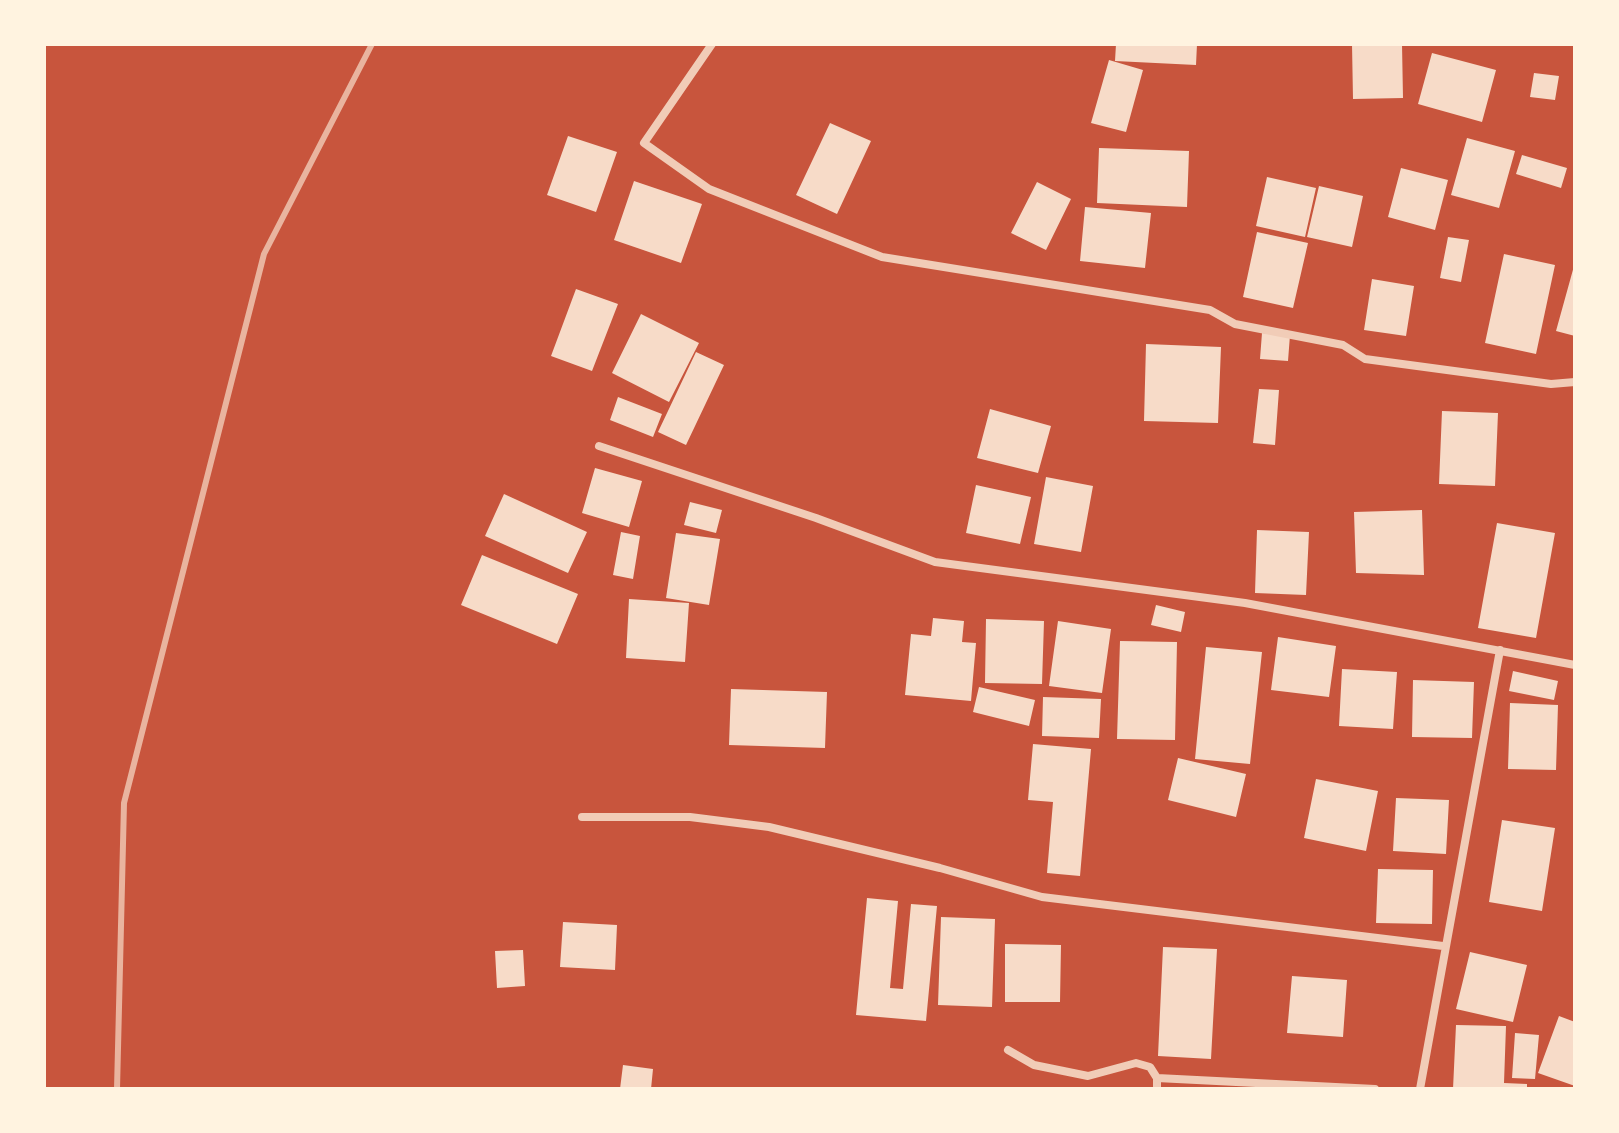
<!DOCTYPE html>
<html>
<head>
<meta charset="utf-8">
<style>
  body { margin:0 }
  #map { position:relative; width:1619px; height:1133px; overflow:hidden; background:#c8553d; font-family:Lato,sans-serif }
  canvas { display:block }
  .frame { position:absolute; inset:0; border:46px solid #fff3e0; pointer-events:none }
</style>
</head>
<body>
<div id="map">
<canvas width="1619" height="1133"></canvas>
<div class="frame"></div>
</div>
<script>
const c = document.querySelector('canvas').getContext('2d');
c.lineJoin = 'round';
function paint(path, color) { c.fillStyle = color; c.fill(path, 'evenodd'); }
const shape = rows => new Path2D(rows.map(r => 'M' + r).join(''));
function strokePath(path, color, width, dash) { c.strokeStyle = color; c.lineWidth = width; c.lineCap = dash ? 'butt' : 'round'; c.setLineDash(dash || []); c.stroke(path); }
paint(shape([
  [1116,44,1197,44,1196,65,1115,61],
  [1352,44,1402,44,1403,98,1353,99],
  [1432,53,1496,70,1482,122,1418,104],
  [1109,60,1143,70,1126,132,1091,123],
  [1534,73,1559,76,1555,100,1530,97],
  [830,123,871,141,837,214,796,195],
  [568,136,617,152,596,212,547,195],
  [1467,138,1515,151,1499,208,1451,195],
  [1099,148,1189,151,1187,207,1097,203],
  [1522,155,1567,168,1561,188,1516,174],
  [1401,168,1448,180,1435,230,1388,217],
  [1267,177,1316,188,1305,237,1256,226],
  [634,181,702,204,681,263,614,240],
  [1037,182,1071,199,1046,250,1011,233],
  [1319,186,1363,196,1352,247,1307,237],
  [1085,207,1151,213,1145,268,1080,261],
  [1257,232,1308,243,1293,308,1243,297],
  [1448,237,1469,240,1461,282,1440,278],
  [1504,254,1555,265,1536,354,1485,343],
  [1574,266,1575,267,1575,336,1556,331],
  [1372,279,1414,286,1406,336,1364,330],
  [576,289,618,304,592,371,551,356],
  [641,314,699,343,669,402,612,373],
  [1262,333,1290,335,1288,361,1260,359],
  [1146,344,1221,347,1218,423,1144,421],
  [696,352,724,365,686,445,658,432],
  [1259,389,1279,390,1275,445,1253,443],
  [618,397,662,414,653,437,610,420],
  [990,409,1051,426,1038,473,977,458],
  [1442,411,1498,413,1495,486,1439,484],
  [595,468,642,481,629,527,582,513],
  [1046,477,1093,486,1081,552,1034,544],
  [976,485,1031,497,1020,544,966,533],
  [504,494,587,532,568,573,485,536],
  [690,502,722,510,716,533,684,525],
  [1422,510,1424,575,1356,573,1354,512],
  [1497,523,1555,533,1536,638,1478,628],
  [1257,530,1309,532,1306,595,1255,593],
  [621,532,640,536,633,579,613,575],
  [676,533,720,539,709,605,666,598],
  [482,555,578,594,557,644,461,605],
  [629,599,689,603,685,662,626,658],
  [1156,605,1185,612,1181,632,1151,625],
  [933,618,964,621,962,642,976,643,971,701,905,695,911,634,931,636],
  [986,619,1044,621,1042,684,985,683],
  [1058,621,1111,629,1102,693,1049,686],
  [1278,637,1336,646,1329,697,1271,690],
  [1120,641,1177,642,1175,740,1117,739],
  [1206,647,1262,652,1250,764,1195,759],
  [1342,669,1397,672,1393,729,1339,726],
  [1513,671,1558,681,1554,700,1509,691],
  [1413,680,1474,682,1472,738,1412,737],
  [979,687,1035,700,1029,726,973,712],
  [731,689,827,692,825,748,729,745],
  [1043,697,1101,699,1099,738,1042,736],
  [1510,703,1558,705,1556,770,1508,769],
  [1033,744,1091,749,1080,876,1047,873,1053,802,1028,800],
  [1178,758,1246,774,1236,817,1168,800],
  [1316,779,1378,791,1366,851,1304,838],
  [1396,798,1449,800,1446,854,1393,851],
  [1502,820,1555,828,1542,911,1489,902],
  [1378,869,1433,870,1432,924,1376,923],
  [867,898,898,901,890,988,903,989,911,904,937,906,926,1021,856,1015],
  [941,917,995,919,992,1007,938,1005],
  [563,922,617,925,615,970,560,967],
  [1005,944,1061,945,1060,1002,1005,1002],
  [1163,947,1217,949,1211,1059,1158,1056],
  [523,950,525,986,497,988,495,951],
  [1470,952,1527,965,1513,1022,1456,1009],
  [1292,976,1347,980,1343,1037,1287,1033],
  [1559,1016,1575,1022,1575,1086,1538,1073],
  [1456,1025,1506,1026,1504,1083,1527,1084,1527,1089,1453,1089],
  [1515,1033,1539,1035,1535,1079,1512,1078],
  [623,1065,653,1069,651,1089,620,1089]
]), '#f7dbc8');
strokePath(shape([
  [712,44,644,143,709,189,882,257,1210,310,1235,324,1343,345,1365,359,1551,384,1575,382],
  [599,446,816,518,935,562,1245,603,1575,665],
  [582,817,690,817,769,827,940,868,1042,897,1443,946],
  [1008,1050,1034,1065,1088,1076,1136,1063,1150,1067,1157,1078,1157,1089],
  [1157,1078,1375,1089],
  [1420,1089,1500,650]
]), '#f1ccb7', 8);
strokePath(shape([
  [117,1089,124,803,264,254,372,44]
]), '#e9b49f', 6);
</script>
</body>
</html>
